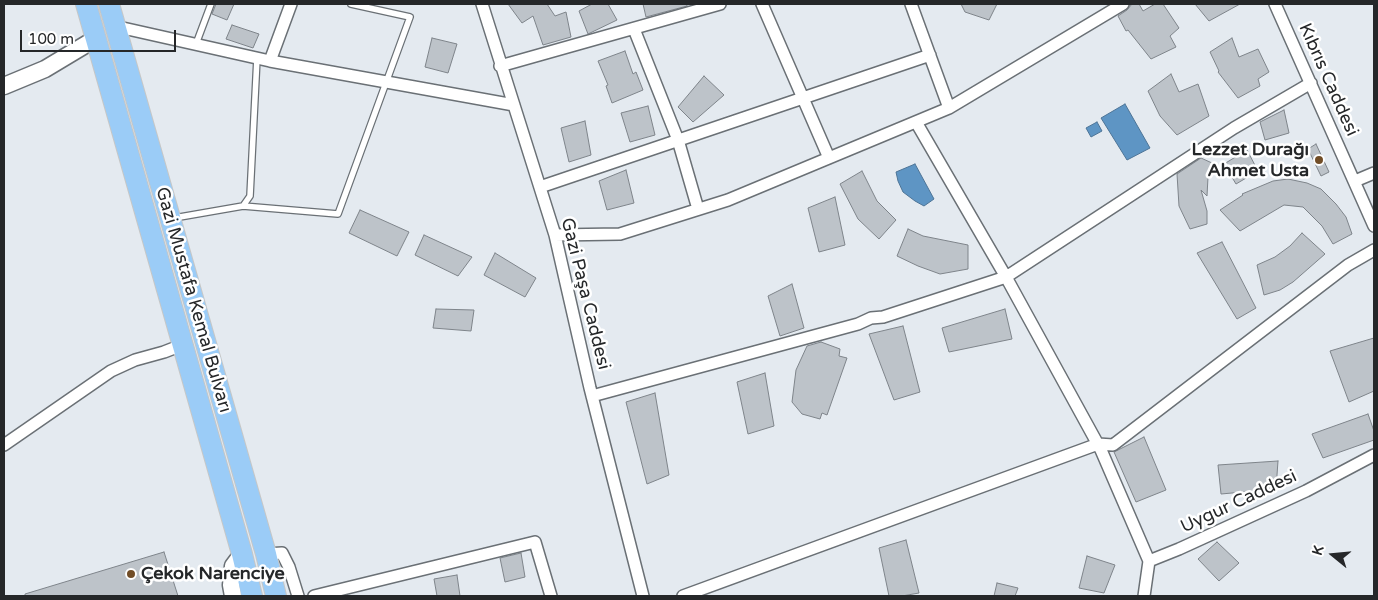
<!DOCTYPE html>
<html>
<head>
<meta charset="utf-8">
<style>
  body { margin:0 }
  #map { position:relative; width:1378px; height:600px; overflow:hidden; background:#e4eaf0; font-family:"Varela Round",sans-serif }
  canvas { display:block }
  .frame { position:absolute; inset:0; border:5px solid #252729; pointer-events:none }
  .north { position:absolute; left:1308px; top:530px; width:50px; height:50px; -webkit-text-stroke:4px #fff; paint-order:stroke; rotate:287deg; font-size:14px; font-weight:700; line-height:20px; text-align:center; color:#252729 }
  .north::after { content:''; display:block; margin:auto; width:18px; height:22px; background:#252729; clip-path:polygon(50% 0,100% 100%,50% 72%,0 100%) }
  .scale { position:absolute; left:20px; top:30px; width:156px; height:22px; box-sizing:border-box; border:2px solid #252729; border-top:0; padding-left:6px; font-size:15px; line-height:18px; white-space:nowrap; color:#252729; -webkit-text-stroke:4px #fff; paint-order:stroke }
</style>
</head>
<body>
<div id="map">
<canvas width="1378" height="600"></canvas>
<div class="frame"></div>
<div class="north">K</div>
<div class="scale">100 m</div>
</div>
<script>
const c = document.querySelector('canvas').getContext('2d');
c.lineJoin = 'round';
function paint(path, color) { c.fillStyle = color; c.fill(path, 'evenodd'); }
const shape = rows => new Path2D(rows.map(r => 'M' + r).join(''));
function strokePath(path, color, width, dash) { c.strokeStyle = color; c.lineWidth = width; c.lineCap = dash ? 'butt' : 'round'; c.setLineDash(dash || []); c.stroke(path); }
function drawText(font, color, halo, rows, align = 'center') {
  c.font = font + ' "Varela Round",sans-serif'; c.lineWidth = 5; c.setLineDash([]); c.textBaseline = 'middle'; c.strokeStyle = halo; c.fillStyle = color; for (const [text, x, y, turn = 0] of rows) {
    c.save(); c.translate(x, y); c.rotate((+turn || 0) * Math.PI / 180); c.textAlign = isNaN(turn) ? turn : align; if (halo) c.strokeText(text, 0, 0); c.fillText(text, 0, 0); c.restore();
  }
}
const water = shape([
  [1125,104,1150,148,1127,160,1101,118,1125,104],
  [1097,122,1102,131,1091,137,1086,128,1097,122],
  [915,164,934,199,924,206,915,201,903,192,898,181,896,172,915,164]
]);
paint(water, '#5e95c4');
strokePath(water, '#4d7496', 1);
const building = shape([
  [216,4,234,4,227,20,212,14,216,4],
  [508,4,547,4,555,16,566,12,571,37,543,45,533,16,522,23,508,4],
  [592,4,608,4,617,20,588,34,579,11,592,4],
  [643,4,687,4,687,6,646,17,643,4],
  [961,4,997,4,989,20,965,12,961,4],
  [1132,4,1139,4,1143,11,1155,4,1163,4,1179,28,1170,36,1176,47,1151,59,1128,30,1126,31,1118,16,1127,10,1132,4],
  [1195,4,1240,4,1209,21,1195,4],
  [232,25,259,34,253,48,226,39,232,25],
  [432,38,457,44,448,73,425,67,432,38],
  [1232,38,1239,57,1258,49,1269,72,1258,79,1260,86,1238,98,1218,72,1219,71,1210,52,1232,38],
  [625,51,633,74,636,72,643,90,612,103,606,86,608,85,598,61,625,51],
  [1171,74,1179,92,1198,84,1209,116,1177,135,1160,116,1148,91,1171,74],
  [704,76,724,95,693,122,678,107,704,76],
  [648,106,655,135,630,142,621,113,648,106],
  [1284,110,1289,133,1265,140,1260,122,1284,110],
  [585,121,591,155,569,162,561,128,585,121],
  [1316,144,1329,172,1321,176,1308,149,1316,144],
  [1247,150,1258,171,1236,184,1224,164,1247,150],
  [1201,158,1212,163,1208,177,1207,196,1201,190,1207,211,1207,224,1190,229,1179,206,1177,174,1201,158],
  [626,170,634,203,607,210,599,181,626,170],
  [862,171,877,201,896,220,879,239,858,219,840,184,862,171],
  [1288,179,1307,183,1321,189,1336,204,1346,217,1352,234,1333,244,1322,226,1303,207,1284,205,1240,231,1220,210,1243,195,1242,194,1273,181,1288,179],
  [835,197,845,245,819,252,808,208,835,197],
  [360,210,409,232,397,256,349,233,360,210],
  [908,229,923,236,968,245,968,269,940,274,918,266,897,256,908,229],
  [1302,233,1325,254,1293,282,1280,290,1264,295,1257,265,1275,257,1290,246,1302,233],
  [424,235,472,257,458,276,415,255,424,235],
  [1222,242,1256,308,1237,319,1197,253,1222,242],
  [495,253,536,278,525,297,484,275,495,253],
  [792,284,804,328,780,336,768,296,792,284],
  [436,309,474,310,471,331,433,328,436,309],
  [1005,309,1012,339,949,352,942,328,1005,309],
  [903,326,920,392,894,400,869,334,903,326],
  [1374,338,1374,391,1349,402,1330,351,1374,338],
  [821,342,840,349,839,356,847,358,827,415,822,413,820,419,802,414,792,402,796,370,807,346,821,342],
  [765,373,774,426,748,434,737,382,765,373],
  [655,393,669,475,647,484,626,402,655,393],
  [1368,414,1374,431,1374,440,1323,458,1312,434,1368,414],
  [1144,437,1166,490,1136,502,1114,452,1144,437],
  [1278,461,1276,489,1221,494,1218,465,1278,461],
  [906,540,919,593,902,596,889,596,879,548,906,540],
  [1217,542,1239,563,1219,581,1198,559,1217,542],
  [164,552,178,596,25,596,25,594,164,552],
  [521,553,525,577,505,582,500,558,521,553],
  [1087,556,1115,565,1104,593,1079,588,1087,556],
  [457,575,460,596,437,596,434,579,457,575],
  [997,583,1018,588,1015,596,994,596,997,583]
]);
paint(building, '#bdc3c9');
strokePath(building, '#7e848a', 1);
const lane = shape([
  [196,44,211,4],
  [243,206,250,196,257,58],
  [174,218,243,206,338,214,410,17,351,4]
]);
const street = shape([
  [482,4,555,235,590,388,643,596],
  [762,4,829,158],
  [911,4,949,108],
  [1275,4,1374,226],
  [114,26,270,61,514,105],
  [634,29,678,140,698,209],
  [270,61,291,4],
  [500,66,720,4],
  [916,122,1006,277,1101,450,1149,561],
  [1355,181,1374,173],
  [540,187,930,55],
  [555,235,620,234,728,200,949,108,1123,4],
  [592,396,858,324,871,318,883,317,1006,277,1234,128,1311,83],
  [4,445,111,371,135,360,164,352,182,345],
  [266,554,282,553,289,567,298,596],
  [314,596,535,542,551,596],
  [683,596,1098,444,1113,445,1348,265,1374,250],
  [1144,596,1149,561,1179,549,1306,491,1374,455]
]);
const secondary = shape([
  [4,86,45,69,95,39],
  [233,596,231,585,233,566,242,554]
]);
const highway = shape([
  [86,4,242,554,252,596],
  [109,4,266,554,276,596]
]);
strokePath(lane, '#6a7075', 8);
strokePath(street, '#6a7075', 14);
strokePath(secondary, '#6a7075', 19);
strokePath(highway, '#c6c7c7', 22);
strokePath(lane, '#fff', 5.5);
strokePath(street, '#fff', 11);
strokePath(secondary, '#fff', 16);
strokePath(highway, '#9bccf7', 20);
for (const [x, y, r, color] of [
  [1319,160,5,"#714d27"],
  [131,574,5,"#714d27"]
]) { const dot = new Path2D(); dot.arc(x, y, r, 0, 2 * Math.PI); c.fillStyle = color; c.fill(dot); strokePath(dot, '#fff', 2); }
drawText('18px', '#252729', '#fff', [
  ["Kıbrıs Caddesi",1328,80,66],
  ["Gazi Paşa Caddesi",585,294,76],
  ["Gazi Mustafa Kemal Bulvarı",193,300,74],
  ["Uygur Caddesi",1239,502,-25]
]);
drawText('bold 18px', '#252729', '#fff', [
  ["Lezzet Durağı",1309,150],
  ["Ahmet Usta",1309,171],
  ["Çekok Narenciye",141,574,"left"]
], 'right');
</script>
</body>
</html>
